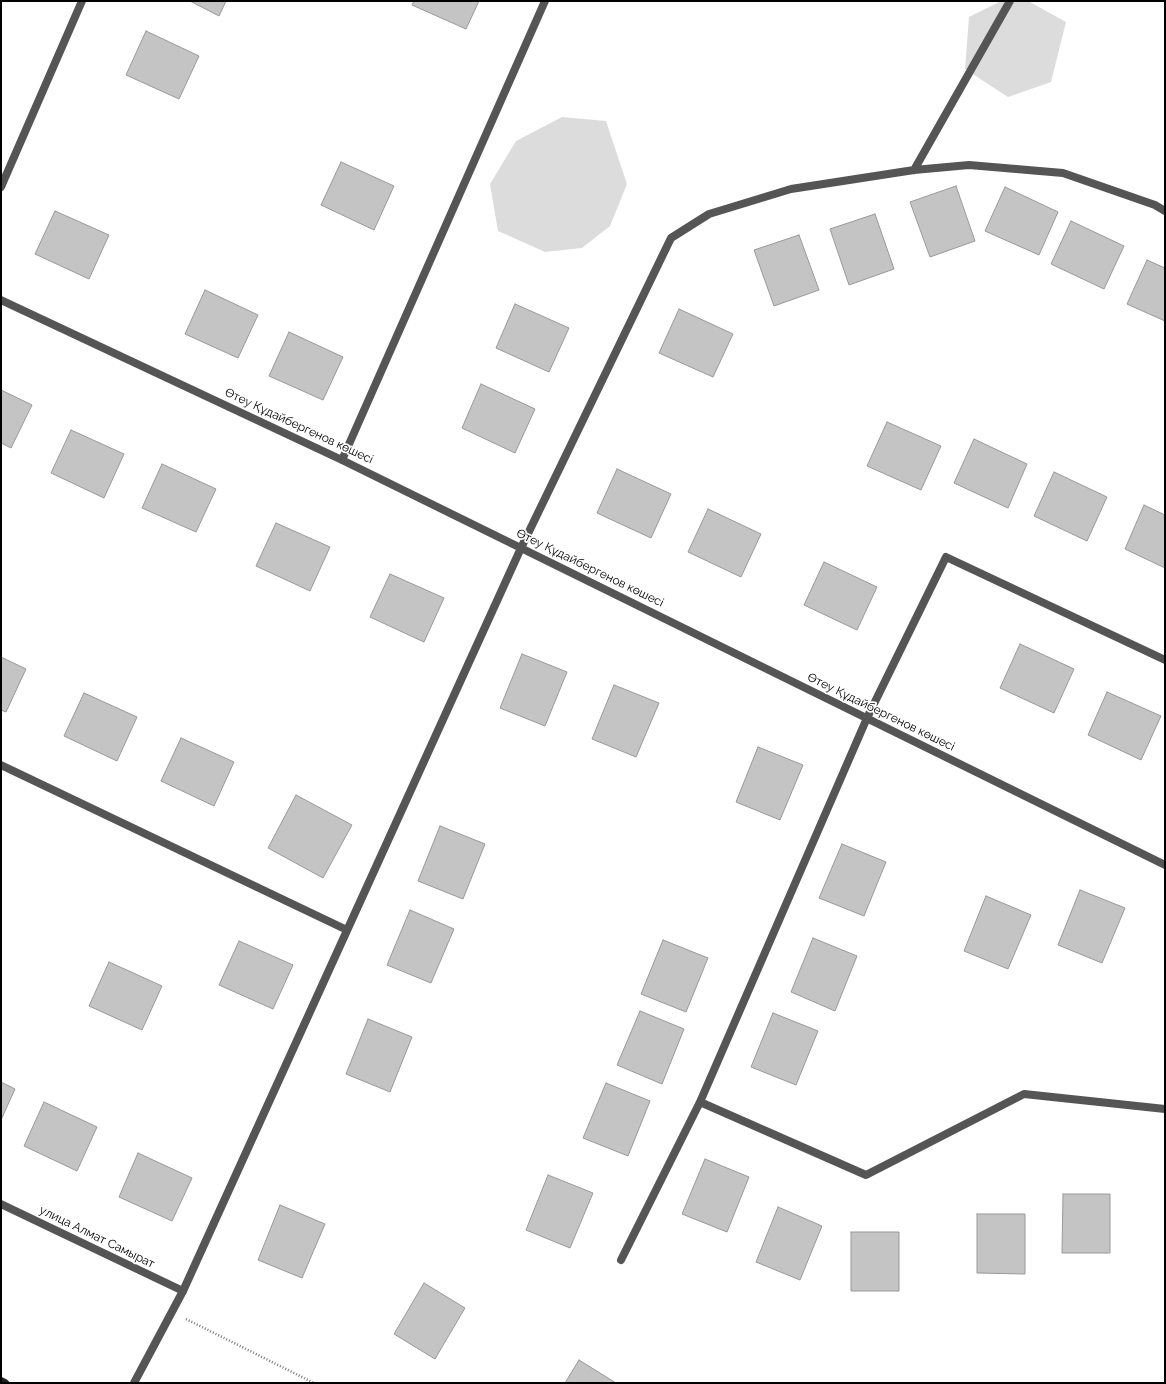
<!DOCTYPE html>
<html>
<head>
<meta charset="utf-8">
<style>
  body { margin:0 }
  #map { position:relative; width:1166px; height:1384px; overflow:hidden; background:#fff; font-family:Raleway,sans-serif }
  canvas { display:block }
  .frame { position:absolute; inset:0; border:2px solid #000; pointer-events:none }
</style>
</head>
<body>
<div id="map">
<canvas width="1166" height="1384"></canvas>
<div class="frame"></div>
</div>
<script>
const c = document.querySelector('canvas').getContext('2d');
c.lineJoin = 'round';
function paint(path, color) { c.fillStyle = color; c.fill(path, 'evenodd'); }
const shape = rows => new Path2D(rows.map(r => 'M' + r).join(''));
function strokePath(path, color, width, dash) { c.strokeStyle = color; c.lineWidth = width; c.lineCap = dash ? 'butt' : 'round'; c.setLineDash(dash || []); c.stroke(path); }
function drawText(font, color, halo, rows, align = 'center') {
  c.font = font + ' Raleway,sans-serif'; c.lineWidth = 3.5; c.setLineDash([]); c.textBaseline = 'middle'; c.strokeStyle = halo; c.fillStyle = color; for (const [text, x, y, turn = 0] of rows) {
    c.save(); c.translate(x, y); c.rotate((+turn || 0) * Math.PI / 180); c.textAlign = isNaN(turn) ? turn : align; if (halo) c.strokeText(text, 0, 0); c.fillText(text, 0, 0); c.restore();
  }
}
paint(shape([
  [1001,1,1028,1,1066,22,1051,82,1008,97,965,69,969,17],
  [562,117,606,121,627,184,610,226,582,248,545,252,498,231,490,184,516,141]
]), '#dcdcdc');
const building = shape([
  [190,1,226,1,219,16,190,1],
  [414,1,479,1,466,29,412,5,414,1],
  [146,31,199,56,179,99,126,75,146,31],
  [341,162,394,186,374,230,321,205,341,162],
  [956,186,975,241,930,257,910,202,956,186],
  [1005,187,1058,212,1039,255,985,231,1005,187],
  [55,211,109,235,89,279,35,254,55,211],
  [875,214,894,269,849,285,830,229,875,214],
  [1071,221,1124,246,1104,289,1051,264,1071,221],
  [799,235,819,290,774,306,754,250,799,235],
  [1147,260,1165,268,1165,321,1127,304,1147,260],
  [205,290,258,315,238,358,185,334,205,290],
  [515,304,569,328,549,372,496,348,515,304],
  [679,309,733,334,713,377,659,353,679,309],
  [289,332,343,357,323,400,269,376,289,332],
  [481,384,535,409,515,453,462,428,481,384],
  [1,390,32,405,11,448,1,443,1,390],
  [887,422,941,446,921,490,867,466,887,422],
  [71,430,124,454,104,498,51,473,71,430],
  [974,439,1027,464,1008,508,954,483,974,439],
  [162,464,216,489,196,532,142,508,162,464],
  [617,469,671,494,651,538,597,513,617,469],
  [1054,472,1107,497,1087,541,1034,516,1054,472],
  [1144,505,1165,515,1165,568,1125,549,1144,505],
  [708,509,761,534,741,577,688,552,708,509],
  [276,523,330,547,310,591,256,566,276,523],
  [824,562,877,587,857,630,804,605,824,562],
  [390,574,444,598,424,642,370,617,390,574],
  [1020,644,1074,669,1054,713,1000,688,1020,644],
  [522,654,567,672,545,726,500,708,522,654],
  [1,657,26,669,6,712,1,710,1,657],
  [614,685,659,703,636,757,592,739,614,685],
  [1107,692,1161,716,1141,760,1088,735,1107,692],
  [84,693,137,717,117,761,64,736,84,693],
  [181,738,234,762,214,806,161,781,181,738],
  [758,747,803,765,780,820,736,802,758,747],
  [296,795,352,825,323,878,268,848,296,795],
  [440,826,485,844,463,899,418,881,440,826],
  [842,844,886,862,864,916,819,898,842,844],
  [1080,890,1125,908,1102,963,1058,945,1080,890],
  [986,896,1031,915,1008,969,964,951,986,896],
  [410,910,454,929,431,983,387,965,410,910],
  [813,938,857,956,835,1011,791,992,813,938],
  [663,940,708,958,686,1012,641,994,663,940],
  [239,941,293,965,273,1009,219,985,239,941],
  [109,962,162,986,142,1030,89,1006,109,962],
  [640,1011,684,1029,662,1084,617,1065,640,1011],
  [773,1013,818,1031,796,1085,751,1067,773,1013],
  [368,1019,412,1037,390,1092,346,1074,368,1019],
  [1,1082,15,1089,1,1120,1,1082],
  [606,1083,650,1101,628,1156,583,1138,606,1083],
  [44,1102,97,1127,77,1171,24,1146,44,1102],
  [138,1153,192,1178,172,1221,119,1197,138,1153],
  [705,1159,749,1177,727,1232,682,1214,705,1159],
  [548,1175,593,1193,570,1248,526,1230,548,1175],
  [1063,1194,1110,1194,1110,1253,1062,1253,1063,1194],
  [280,1205,325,1224,302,1278,258,1260,280,1205],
  [778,1207,822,1226,800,1280,756,1262,778,1207],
  [977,1214,1025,1214,1025,1274,977,1273,977,1214],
  [851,1232,899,1232,899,1291,851,1291,851,1232],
  [424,1283,465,1308,435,1359,394,1334,424,1283],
  [579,1360,616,1383,565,1383,579,1360]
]);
paint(building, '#c4c4c4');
strokePath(building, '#999', 1);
strokePath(shape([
  [186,1319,314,1383]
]), '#777', 2.5, [1, 2]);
strokePath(shape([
  [1,1204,183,1291]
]), '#555', 8);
strokePath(shape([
  [914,170,1010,1],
  [1,187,82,1],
  [1,300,342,460,1165,865],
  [342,460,545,1],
  [1,765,347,930],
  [700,1102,866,1175,1024,1094,1165,1109],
  [621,1260,700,1102,867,718,946,557,1165,660],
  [134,1383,183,1291,521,548,671,238,709,214,791,189,914,170,969,165,1063,173,1155,205,1165,211]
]), '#555', 8);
strokePath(shape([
  [1,1381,5,1383]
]), '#222', 8);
drawText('12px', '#000', '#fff', [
  ["Өтеу Құдайбергенов көшесі",299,426,25],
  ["Өтеу Құдайбергенов көшесі",590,568,26],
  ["Өтеу Құдайбергенов көшесі",881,712,26],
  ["улица Алмат Самырат",97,1237,26]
]);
</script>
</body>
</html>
